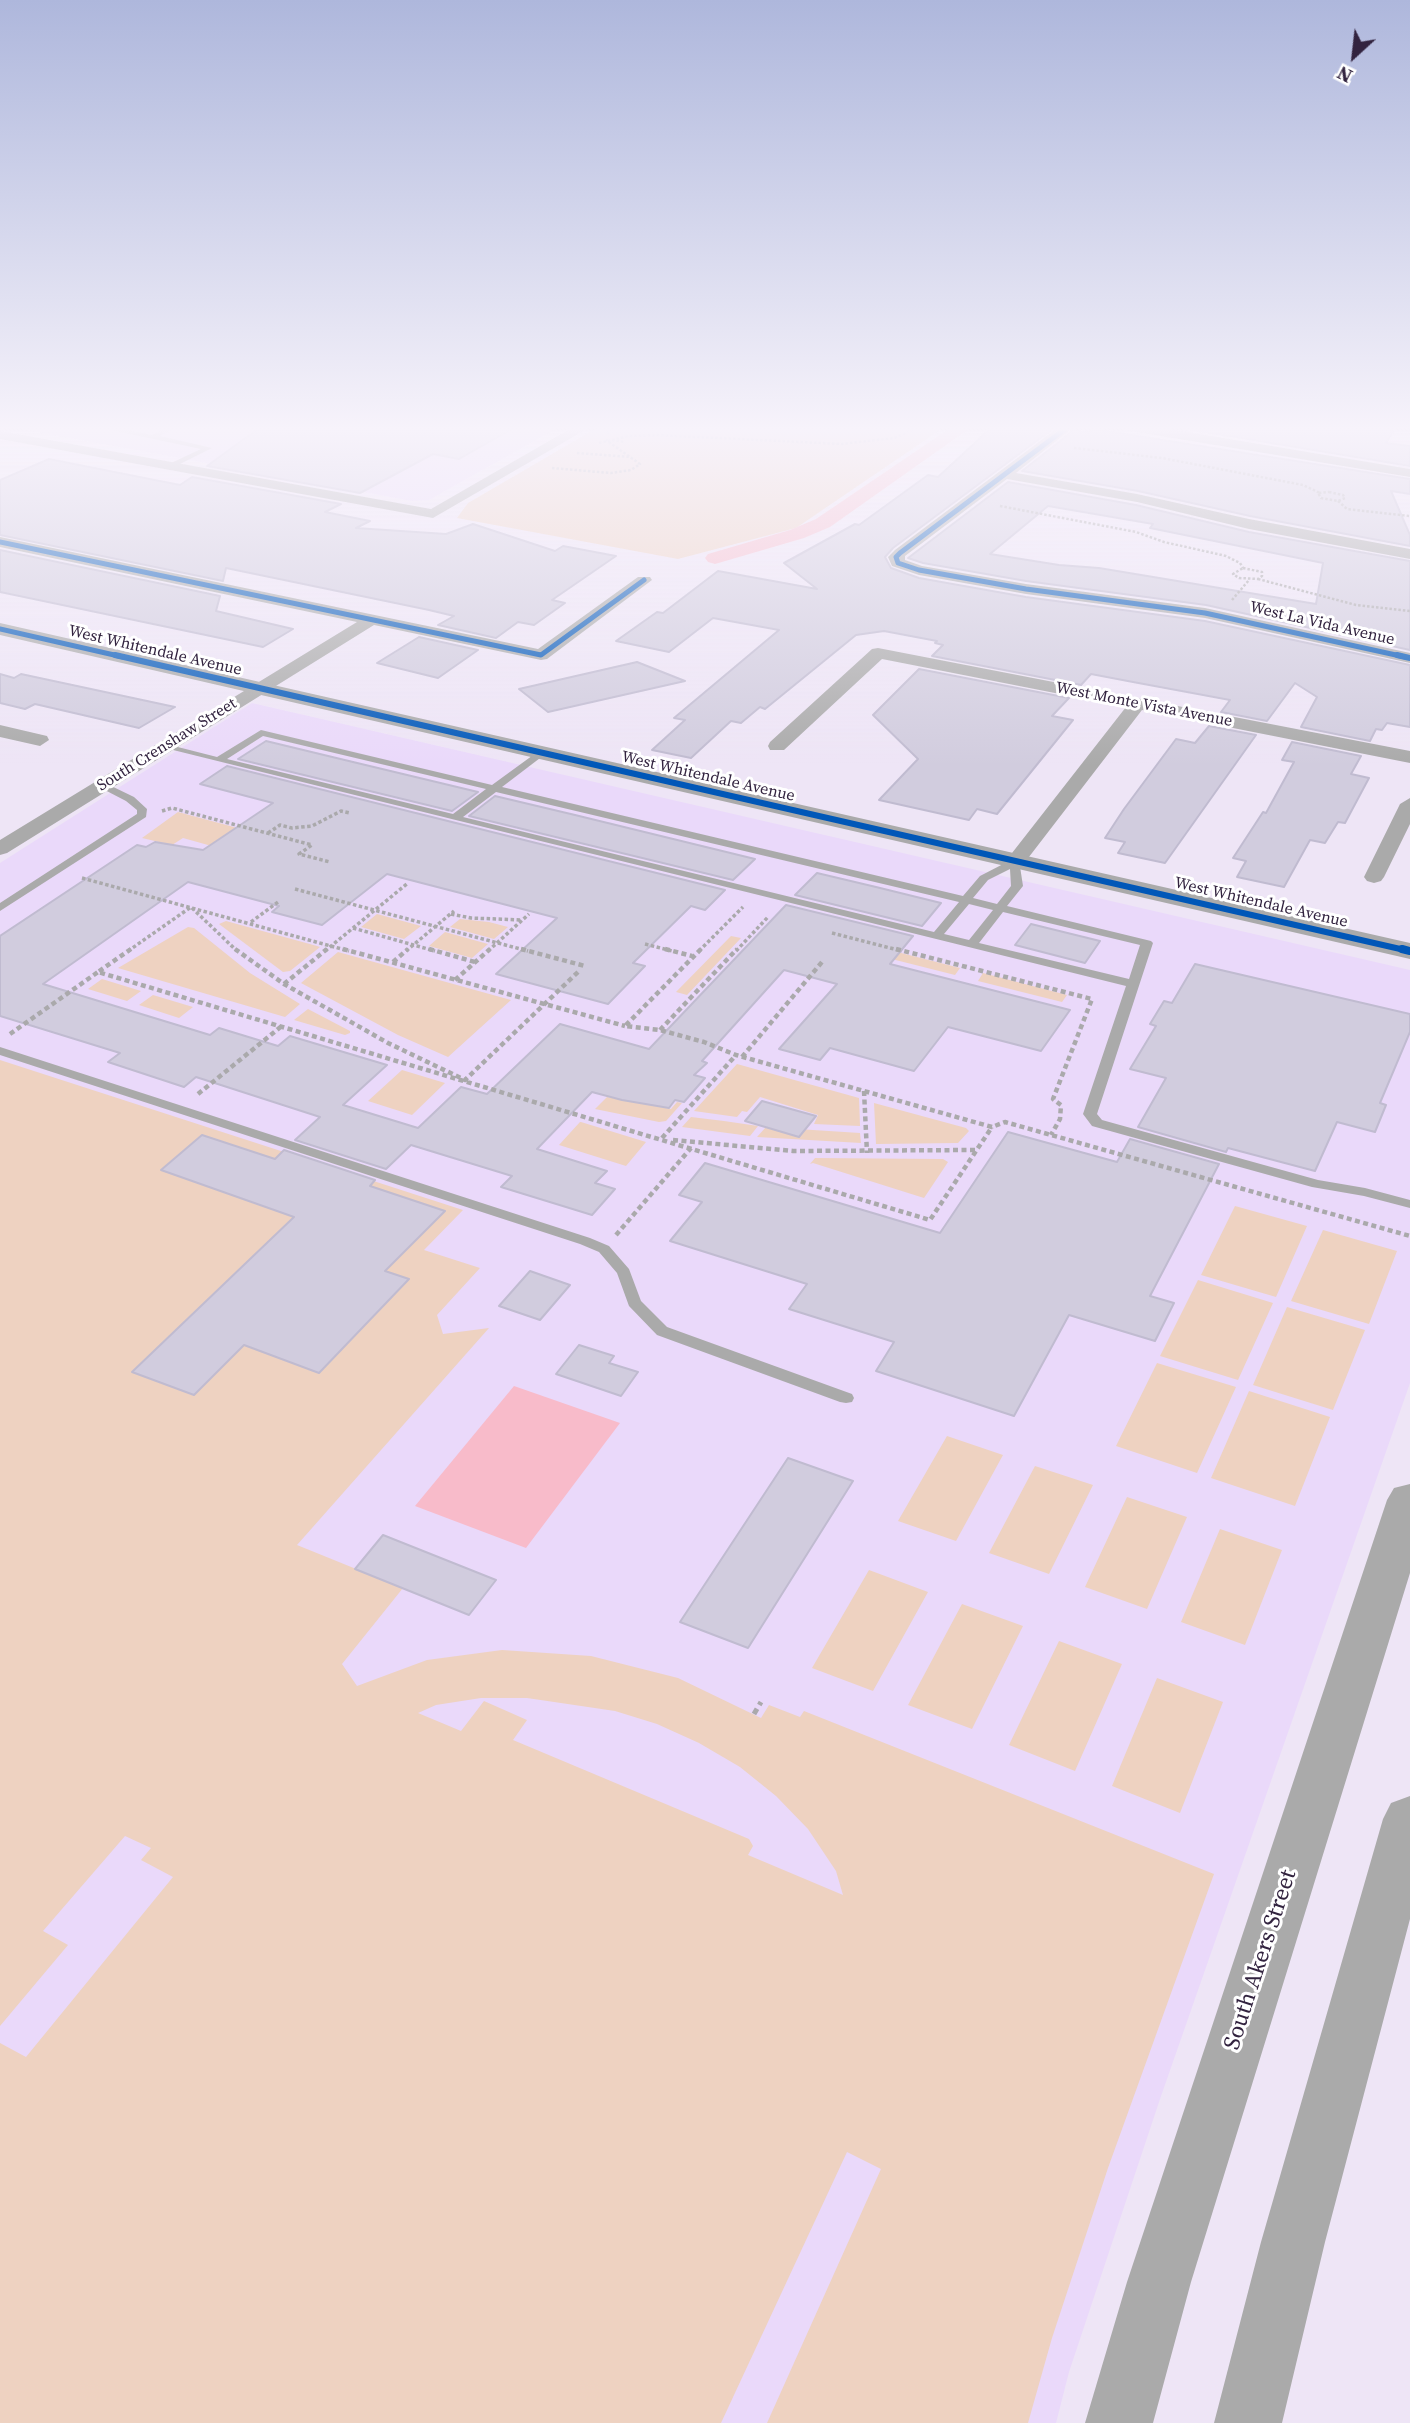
<!DOCTYPE html>
<html>
<head>
<meta charset="utf-8">
<style>
  body { margin:0 }
  #map { position:relative; width:1410px; height:2423px; overflow:hidden; background:#eee5f6; font-family:"Source Serif 4",serif }
  canvas { display:block }
  .north { position:absolute; left:1319px; top:21px; width:70px; height:70px; -webkit-text-stroke:5px #fff; paint-order:stroke; rotate:207deg; font-size:19px; font-weight:700; line-height:28px; text-align:center; color:#32233f }
  .north::after { content:''; display:block; margin:auto; width:24px; height:32px; background:#32233f; clip-path:polygon(50% 0,100% 100%,50% 72%,0 100%) }
</style>
</head>
<body>
<div id="map">
<canvas width="1410" height="2423"></canvas>
<div class="north">N</div>
</div>
<script>
const c = document.querySelector('canvas').getContext('2d');
c.lineJoin = 'round';
function paint(path, color) { c.fillStyle = color; c.fill(path, 'evenodd'); }
const shape = rows => new Path2D(rows.map(r => 'M' + r).join(''));
function strokePath(path, color, width, dash) { c.strokeStyle = color; c.lineWidth = width; c.lineCap = dash ? 'butt' : 'round'; c.setLineDash(dash || []); c.stroke(path); }
function drawText(font, color, halo, rows, align = 'center') {
  c.font = font + ' "Source Serif 4",serif'; c.lineWidth = 6; c.setLineDash([]); c.textBaseline = 'middle'; c.strokeStyle = halo; c.fillStyle = color; for (const [text, x, y, turn = 0] of rows) {
    c.save(); c.translate(x, y); c.rotate((+turn || 0) * Math.PI / 180); c.textAlign = isNaN(turn) ? turn : align; if (halo) c.strokeText(text, 0, 0); c.fillText(text, 0, 0); c.restore();
  }
}
paint(shape([
  [5,426,561,426,429,500,412,501],
  [252,703,1410,970,1410,1383,1160,2099,1069,2372,1056,2423,0,2423,0,863]
]), '#ead9fa');
paint(shape([
  [600,426,946,426,796,528,678,559,457,518,468,503],
  [178,812,260,834,233,852,183,838,172,845,142,838],
  [377,914,421,926,404,939,361,927],
  [460,919,489,922,508,927,494,939,450,927],
  [226,921,317,946,320,947,290,971,283,972,219,924],
  [188,927,194,928,250,973,300,1004,285,1017,118,968],
  [445,932,488,944,472,958,429,946],
  [731,936,741,938,687,995,676,992],
  [854,941,960,968,955,975,848,948],
  [338,952,511,1000,448,1057,398,1035,301,983],
  [983,973,1067,995,1062,1002,978,981],
  [102,979,141,991,127,1001,88,989],
  [153,995,193,1007,179,1018,139,1005],
  [308,1009,350,1031,350,1033,345,1035,294,1020],
  [0,1060,463,1210,424,1250,480,1268,437,1315,443,1334,489,1328,297,1545,403,1588,342,1664,357,1686,427,1660,502,1650,591,1656,678,1678,761,1718,769,1705,800,1717,804,1711,1214,1874,1108,2168,1052,2338,1028,2423,767,2423,881,2169,847,2152,721,2423,0,2423,0,2043,26,2057,173,1877,141,1860,151,1848,125,1836,43,1931,68,1945,0,2026],
  [481,1698,527,1698,615,1711,657,1724,699,1743,740,1767,776,1796,808,1829,836,1871,843,1895,748,1855,753,1846,749,1839,513,1740,527,1720,484,1701,461,1731,418,1713,436,1705],
  [737,1064,859,1098,860,1126,814,1124,818,1115,760,1097,747,1112,742,1111,737,1117,694,1111],
  [402,1070,445,1083,412,1115,368,1101],
  [607,1097,671,1109,677,1102,682,1103,666,1121,659,1122,595,1109],
  [874,1103,966,1128,969,1131,958,1143,876,1144],
  [691,1117,724,1121,758,1126,750,1136,682,1127],
  [580,1122,581,1122,646,1142,626,1166,559,1145],
  [766,1127,860,1133,861,1143,757,1137],
  [815,1158,943,1159,948,1162,924,1198,813,1163,810,1164],
  [1235,1206,1307,1226,1276,1297,1201,1275],
  [1323,1230,1397,1251,1369,1324,1291,1301],
  [1198,1280,1273,1303,1238,1380,1160,1356],
  [1287,1307,1365,1330,1333,1410,1253,1385],
  [1157,1363,1236,1387,1197,1473,1116,1446],
  [1249,1391,1330,1417,1295,1506,1211,1478],
  [947,1436,1003,1455,956,1541,898,1521],
  [1035,1466,1093,1485,1049,1574,989,1553],
  [1127,1497,1187,1517,1147,1609,1085,1587],
  [1220,1529,1282,1550,1245,1645,1181,1622],
  [869,1570,928,1592,873,1691,812,1668],
  [962,1604,1023,1626,972,1729,908,1705],
  [1059,1641,1122,1664,1075,1771,1009,1745],
  [1157,1678,1223,1702,1180,1813,1112,1786]
]), '#eed2c1');
paint(shape([
  [514,1386,620,1423,526,1548,415,1506]
]), '#f8bbca');
paint(shape([
  [953,426,973,426,830,527,804,538,722,562,715,564,708,562,705,558,708,554,790,530,816,519,953,426]
]), '#f8bbca');
const building = shape([
  [262,426,517,426,459,459,433,454,360,493,207,466,262,426],
  [993,426,1054,428,893,548,885,557,891,568,919,578,1026,597,1205,621,1410,665,1410,727,1387,723,1382,730,1376,729,1370,741,1301,727,1317,697,1295,683,1267,721,1221,712,1230,700,1133,682,1091,674,1081,685,932,656,943,645,935,643,937,641,884,631,856,635,765,709,760,707,741,723,731,721,691,758,652,750,685,720,674,718,779,630,713,618,669,652,616,641,657,612,663,613,718,571,817,589,784,563,855,524,859,525,928,475,938,477,993,426],
  [1396,426,1386,443,1410,446,1410,466,1175,427,1396,426],
  [1093,429,1410,479,1410,494,1391,491,1410,535,1410,546,1250,516,1138,491,1022,471,1074,430,1089,433,1093,429],
  [49,459,180,485,192,477,341,504,325,512,370,521,356,528,446,534,473,524,555,551,563,546,616,556,552,600,565,603,534,625,518,622,496,638,438,625,454,616,429,610,226,568,223,581,0,535,0,480,49,459],
  [1008,482,1136,505,1249,532,1410,561,1410,650,1206,605,1026,581,923,563,908,558,1008,482],
  [1048,506,1153,524,1150,528,1323,563,1316,604,1099,568,1059,565,990,554,1048,506],
  [0,550,220,596,216,611,293,629,263,647,0,592,0,550],
  [419,637,478,650,438,678,377,663,419,637],
  [637,662,685,681,548,712,519,689,637,662],
  [919,669,1069,698,1052,716,1073,720,997,814,977,809,969,820,879,800,918,759,873,715,919,669],
  [0,674,14,678,21,674,175,707,139,728,35,704,25,709,0,703,0,674],
  [1209,726,1256,735,1165,863,1118,853,1125,842,1105,838,1124,809,1176,739,1195,743,1209,726],
  [266,741,353,762,478,792,452,811,238,759,266,741],
  [1292,742,1361,756,1351,774,1369,778,1345,823,1338,822,1325,843,1310,840,1284,887,1237,877,1246,861,1233,858,1263,812,1266,813,1294,762,1282,760,1292,742],
  [227,766,725,890,705,910,691,906,633,963,645,966,608,1004,496,974,557,918,387,874,322,925,272,912,279,906,188,882,43,984,210,1035,219,1028,278,1046,290,1036,387,1065,343,1105,418,1128,461,1087,487,1094,560,1024,649,1049,786,905,913,936,890,964,1070,1010,1041,1051,948,1027,914,1071,830,1048,820,1060,779,1049,837,984,784,970,702,1061,707,1063,694,1075,705,1078,684,1102,675,1100,669,1108,622,1100,592,1092,537,1149,607,1171,595,1183,615,1189,592,1215,501,1187,512,1176,411,1145,386,1169,295,1140,320,1117,196,1077,184,1087,108,1062,120,1053,0,1016,0,936,137,845,146,847,155,842,203,850,273,803,200,784,227,766],
  [495,796,575,815,755,859,733,880,469,816,495,796],
  [817,873,876,887,941,903,922,926,795,895,817,873],
  [1031,924,1100,941,1085,963,1015,945,1031,924],
  [1195,964,1410,1014,1410,1032,1380,1103,1386,1105,1375,1132,1337,1122,1315,1171,1228,1148,1226,1152,1138,1127,1166,1078,1130,1069,1156,1026,1150,1024,1164,1001,1172,1003,1195,964],
  [762,1101,816,1116,799,1137,745,1121,762,1101],
  [1008,1132,1117,1162,1130,1139,1219,1164,1150,1296,1174,1303,1155,1341,1069,1315,1014,1416,876,1371,894,1342,789,1309,807,1284,670,1241,702,1202,679,1195,705,1163,940,1233,1008,1132],
  [202,1135,275,1159,284,1150,375,1180,370,1186,445,1211,385,1271,409,1279,319,1373,244,1345,194,1395,132,1372,294,1217,161,1170,202,1135],
  [530,1271,570,1285,540,1320,499,1306,530,1271],
  [579,1345,614,1356,609,1363,638,1372,621,1396,556,1374,579,1345],
  [788,1458,853,1481,748,1648,680,1622,788,1458],
  [383,1535,496,1580,469,1615,355,1569,383,1535]
]);
paint(building, '#d1ccde');
strokePath(building, '#c0bbd0', 2);
strokePath(shape([
  [607,433,616,426],
  [612,440,625,442],
  [599,443,629,436,656,435,842,444,894,438,922,426],
  [1074,448,1162,458,1303,485,1320,493],
  [577,453,631,457],
  [552,468,611,473,631,470,640,464,606,440],
  [1329,492,1343,495,1345,498,1338,501,1321,498,1318,493,1329,492],
  [1338,501,1347,509,1410,516],
  [1000,506,1136,532,1164,542,1226,556,1240,563,1243,568],
  [1243,568,1262,572,1262,576,1258,579,1239,578,1233,574,1243,568],
  [1258,579,1356,605,1410,611],
  [1232,600,1249,580]
]), '#aaa9ab', 2.5, [2.5, 2]);
strokePath(shape([
  [162,811,172,808,312,845,299,854,330,862],
  [268,833,280,825,292,828,312,826,341,811,350,813],
  [82,878,349,951],
  [295,889,528,951],
  [451,914,471,918,522,920],
  [251,922,278,902],
  [353,928,435,951],
  [832,933,902,951],
  [645,944,672,951],
  [128,951,191,907,237,951],
  [325,951,408,883],
  [406,951,454,911],
  [488,951,529,914],
  [699,951,743,907],
  [736,951,768,917]
]), '#aaa9ab', 3.5, [3.5, 2.5]);
strokePath(shape([
  [131,949,98,972,930,1220,992,1127],
  [235,949,284,984,388,1043,465,1080,578,972],
  [343,949,625,1026],
  [429,949,475,962],
  [521,949,585,966],
  [665,949,692,956],
  [701,949,625,1026,660,1030,704,1042,736,1055,992,1127,1005,1122,1410,1236],
  [896,949,1092,999,1053,1099,1061,1105,1060,1119,1051,1135],
  [393,962,408,949],
  [455,980,490,949],
  [284,984,327,949],
  [660,1030,737,949],
  [10,1034,98,972],
  [742,1057,822,962],
  [864,1091,867,1153],
  [198,1094,283,1025],
  [662,1138,736,1055],
  [673,1140,793,1151,975,1150],
  [616,1235,691,1148]
]), '#aaa9ab', 4.5, [5, 3.5]);
strokePath(shape([
  [754,1714,761,1702]
]), '#aaa9ab', 5, [6, 4.5]);
paint(shape([
  [0,426,8,426,0,431,0,426],
  [92,426,108,426,152,435,169,426,178,426,160,436,212,448,172,468,169,468,169,464,201,449,92,426],
  [261,730,492,785,540,750,544,751,544,755,502,787,963,896,980,876,1011,860,1019,860,1023,886,1007,906,1151,941,1153,943,1097,1114,1102,1120,1318,1180,1365,1188,1410,1200,1410,1208,1364,1196,1312,1187,1092,1126,1083,1114,1126,986,161,747,166,744,217,757,261,730],
  [263,736,486,789,453,814,227,759,263,736],
  [496,792,959,902,934,932,463,817,496,792],
  [1010,869,1011,886,997,904,973,898,988,880,1010,869],
  [969,904,993,910,969,940,944,934,969,904],
  [1003,912,1140,945,1129,979,979,943,1003,912],
  [103,782,134,797,147,809,146,817,0,911,0,903,137,814,137,810,126,801,99,787,98,785,103,782],
  [0,1047,590,1238,609,1246,629,1269,641,1301,667,1327,852,1394,854,1398,852,1402,846,1403,840,1402,657,1335,629,1306,617,1273,599,1252,580,1244,0,1055,0,1047]
]), '#aaa');
paint(shape([
  [575,426,592,426,433,518,0,439,0,431,431,509,575,426],
  [1060,426,1075,426,1016,473,1137,494,1249,519,1410,549,1410,559,1249,529,1137,502,1007,479,905,556,905,560,922,566,1026,584,1205,608,1410,653,1410,663,1205,618,1026,594,919,575,892,566,888,557,895,550,1060,426],
  [1118,426,1151,426,1410,469,1410,477,1124,430,1118,426],
  [0,537,538,649,638,577,650,577,652,580,547,659,541,660,374,625,7,853,0,855,0,840,357,622,0,547,0,537],
  [878,648,1410,751,1410,763,1142,710,1022,866,1015,868,1008,866,1005,862,1126,707,882,659,784,750,770,750,768,746,770,742,872,649,878,648],
  [0,725,47,736,49,740,40,746,0,737,0,725],
  [1410,798,1410,824,1384,877,1381,881,1374,883,1367,881,1364,877,1400,804,1410,798]
]), '#aaa');
paint(shape([
  [0,623,1410,943,1410,959,0,635,0,623]
]), '#aaa');
paint(shape([
  [1410,1484,1410,1573,1191,2282,1153,2423,1085,2423,1127,2282,1387,1500,1394,1488,1410,1484],
  [1410,1796,1410,1919,1325,2242,1282,2423,1214,2423,1261,2242,1383,1819,1391,1803,1410,1796]
]), '#aaa');
strokePath(shape([
  [1069,426,900,553,896,557,898,563,919,570,1026,589,1205,613,1405,657],
  [0,542,541,655,644,580],
  [0,629,123,657]
]), '#0057b8', 5);
strokePath(shape([
  [115,655,1409,951],
  [1397,655,1410,658]
]), '#0057b8', 6);
strokePath(shape([
  [1402,949,1410,951]
]), '#0057b8', 8);
const sky = c.createLinearGradient(0, 0, 0, 766);
sky.addColorStop(0, '#aeb7dc');
sky.addColorStop(0.56, '#f7f3fb');
sky.addColorStop(1, '#f7f3fb00');
c.fillStyle = sky;
c.fillRect(0, 0, 1410, 766);
drawText('16px', '#32233f', '#fff', [
  ["West La Vida Avenue",1322,624,13],
  ["West Whitendale Avenue",155,651,13],
  ["West Monte Vista Avenue",1144,705,11],
  ["South Crenshaw Street",167,745,-32],
  ["West Whitendale Avenue",708,777,13],
  ["West Whitendale Avenue",1261,903,13]
]);
drawText('23px', '#32233f', '#fff', [
  ["South Akers Street",1261,1960,-72]
]);
</script>
</body>
</html>
